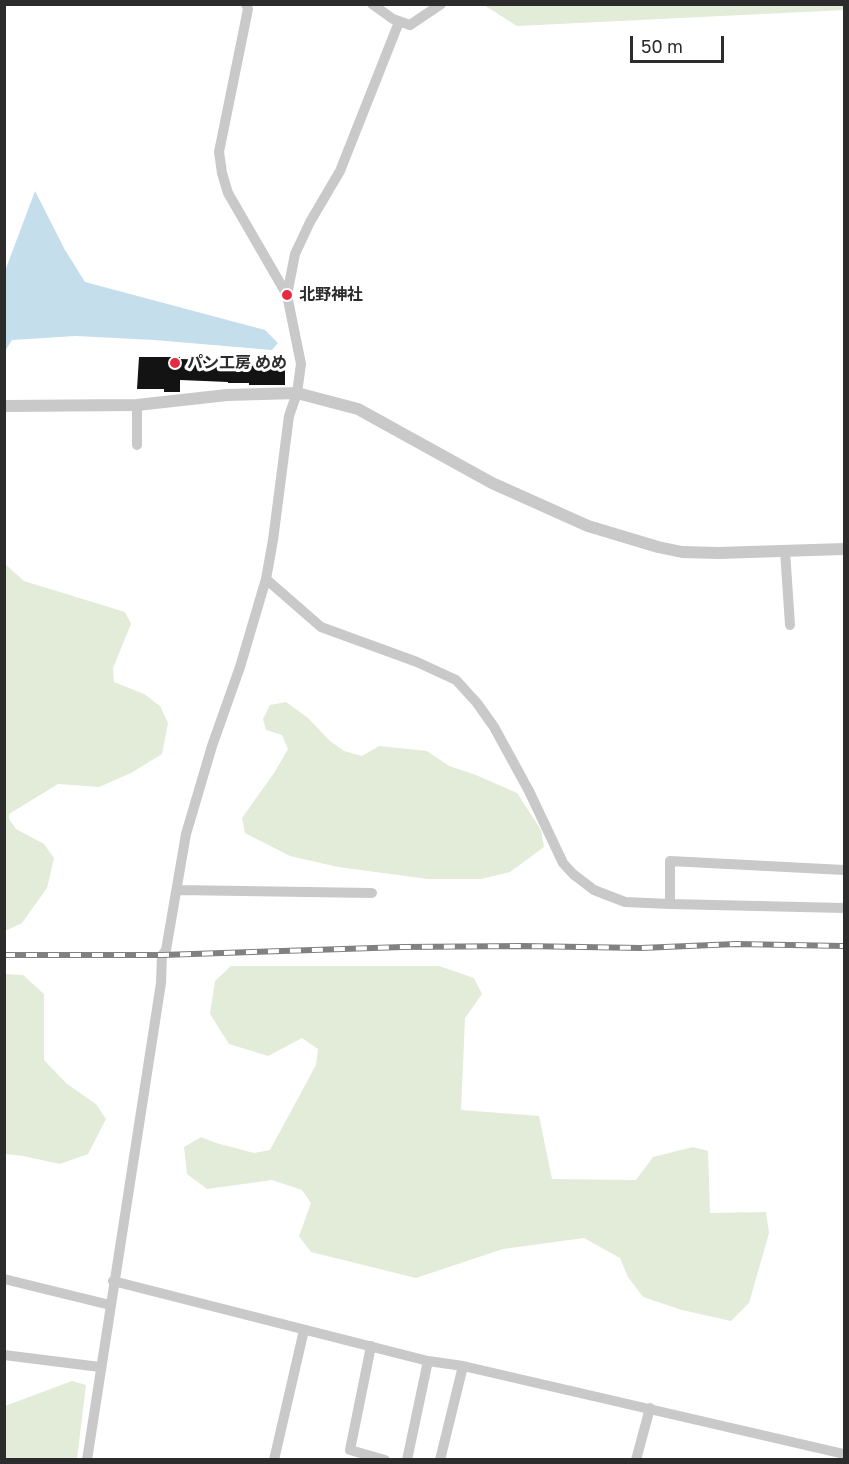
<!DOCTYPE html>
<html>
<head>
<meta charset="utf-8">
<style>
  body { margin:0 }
  #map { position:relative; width:849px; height:1464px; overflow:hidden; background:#fff; font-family:"Golos Text",sans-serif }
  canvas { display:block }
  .frame { position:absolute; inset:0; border:6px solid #2c2c2c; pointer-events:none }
  .scale { position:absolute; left:630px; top:36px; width:94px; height:27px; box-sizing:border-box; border:3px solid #2c2c2c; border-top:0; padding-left:8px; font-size:18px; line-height:21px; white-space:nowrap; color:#2c2c2c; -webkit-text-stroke:4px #fff; paint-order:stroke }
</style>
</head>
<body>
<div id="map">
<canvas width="849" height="1464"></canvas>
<div class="frame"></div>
<div class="scale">50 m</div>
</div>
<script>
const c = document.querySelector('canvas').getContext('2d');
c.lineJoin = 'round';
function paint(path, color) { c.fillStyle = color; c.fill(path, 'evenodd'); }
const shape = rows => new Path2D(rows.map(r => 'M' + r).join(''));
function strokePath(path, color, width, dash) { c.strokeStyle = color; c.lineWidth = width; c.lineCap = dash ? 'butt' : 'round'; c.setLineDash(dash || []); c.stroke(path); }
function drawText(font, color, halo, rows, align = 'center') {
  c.font = font + ' "Golos Text","Noto Sans JP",sans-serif'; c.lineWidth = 6; c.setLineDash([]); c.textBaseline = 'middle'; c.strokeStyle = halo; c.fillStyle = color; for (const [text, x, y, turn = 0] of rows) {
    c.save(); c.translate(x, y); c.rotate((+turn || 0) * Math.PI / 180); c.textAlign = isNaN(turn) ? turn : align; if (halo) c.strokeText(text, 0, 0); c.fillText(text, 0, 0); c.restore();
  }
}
paint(shape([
  [844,4,844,10,517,26,484,5],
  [5,564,24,581,125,612,131,624,113,668,114,682,144,694,160,706,168,723,162,754,131,773,99,787,58,784,9,814,9,819,16,829,44,844,54,858,47,888,22,923,5,931],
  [286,702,308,718,330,741,344,751,362,756,379,746,427,751,449,766,476,775,517,793,541,830,544,847,510,872,481,879,428,879,338,867,290,856,245,833,242,818,274,773,288,749,282,735,266,730,263,719,270,705],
  [231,966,439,966,474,978,482,994,465,1018,461,1110,539,1116,552,1179,636,1180,653,1157,693,1147,708,1151,710,1213,766,1212,769,1233,749,1303,731,1321,682,1310,643,1297,628,1277,620,1258,584,1238,503,1249,416,1278,311,1252,299,1236,311,1203,302,1190,272,1180,207,1189,187,1174,184,1147,201,1137,216,1143,254,1153,270,1150,316,1065,318,1049,302,1038,268,1056,229,1044,210,1014,215,981],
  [5,974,23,975,44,994,44,1060,67,1084,96,1104,106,1119,88,1154,60,1164,23,1156,5,1154],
  [72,1381,86,1385,77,1459,5,1459,5,1406]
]), '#e3ebd9');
paint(shape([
  [35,191,65,250,85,282,265,330,278,343,272,350,154,340,76,336,12,340,5,351,5,271]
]), '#c5deeb');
paint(shape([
  [139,357,180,357,180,359,215,360,215,364,278,364,278,370,285,370,285,385,249,385,249,383,228,383,228,382,180,380,180,392,164,392,164,389,137,389]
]), '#131313');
strokePath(shape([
  [246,4,248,9,219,152,222,173,228,193,287,295],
  [372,4,393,19,410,25,441,4],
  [137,405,137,445],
  [785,551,790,625],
  [266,579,321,627,417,662,456,680,477,703,494,727,529,791,563,863,573,874,594,890,625,902,670,904,844,908],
  [178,890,372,893],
  [670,904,670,861,844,870],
  [4,1279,110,1305],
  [113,1281,428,1361,463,1366,844,1454],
  [371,1346,350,1450,385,1460],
  [4,1355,100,1367],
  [87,1460,161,983,162,955,166,950,186,834,212,746,240,667,266,579,273,540,289,416,297,393,301,364,287,295,295,254,310,222,340,171,399,22],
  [274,1460,304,1330],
  [407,1460,428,1361],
  [440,1460,463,1366],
  [636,1460,650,1408]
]), '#c9c9c9', 10);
strokePath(shape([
  [4,406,137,405,227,395,297,393,358,409,492,483,588,526,658,547,682,552,718,553,844,549]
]), '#c9c9c9', 12);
const rail = shape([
  [4,955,162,955,403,947,523,946,641,948,736,944,844,946]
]);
strokePath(rail, '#818181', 6);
strokePath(rail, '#fff', 4, [11]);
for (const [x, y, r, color] of [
  [287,295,6,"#e72a42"],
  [175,363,6,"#e72a42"]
]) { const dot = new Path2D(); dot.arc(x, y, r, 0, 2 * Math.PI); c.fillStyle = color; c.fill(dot); strokePath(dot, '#fff', 2); }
drawText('bold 16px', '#2c2c2c', '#fff', [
  ["北野神社",299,295],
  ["パン工房 めめ",187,363]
], 'left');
</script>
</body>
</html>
